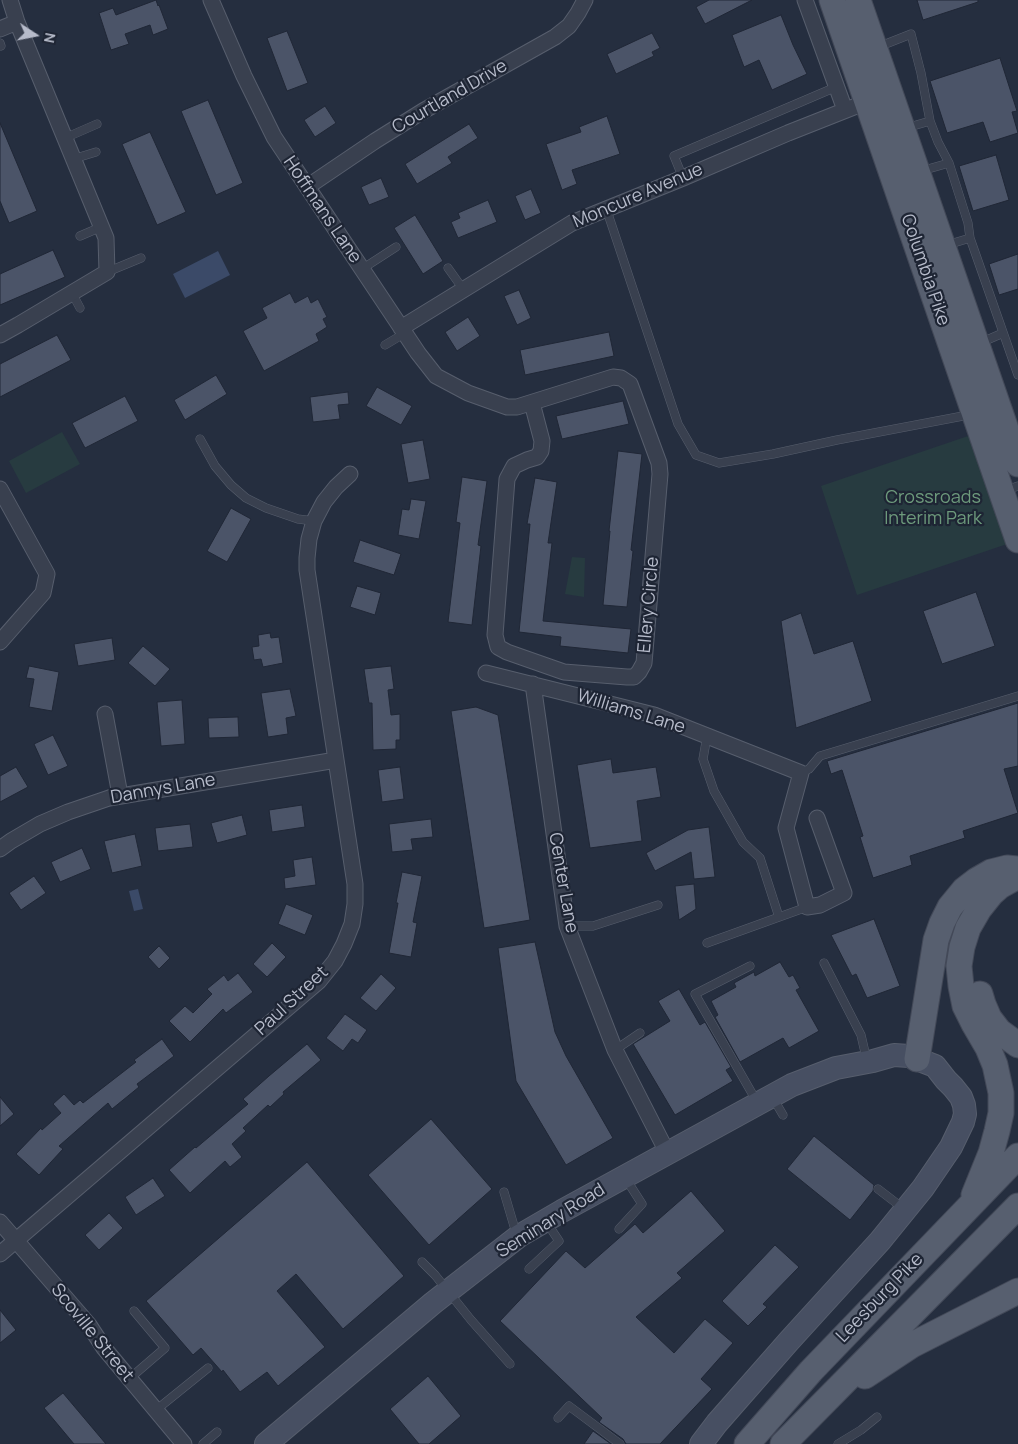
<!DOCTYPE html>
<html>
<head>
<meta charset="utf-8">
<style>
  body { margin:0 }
  #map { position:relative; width:1018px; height:1444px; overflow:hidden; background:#252e3f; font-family:Manrope,sans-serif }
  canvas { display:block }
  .north { position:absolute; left:10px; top:10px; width:50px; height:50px; -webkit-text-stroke:4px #1e2534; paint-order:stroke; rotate:101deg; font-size:14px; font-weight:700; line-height:20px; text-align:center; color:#b6bbca }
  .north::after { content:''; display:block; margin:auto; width:18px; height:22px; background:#b6bbca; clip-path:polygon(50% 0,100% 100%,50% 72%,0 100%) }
</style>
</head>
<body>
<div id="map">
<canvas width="1018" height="1444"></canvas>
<div class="north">N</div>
</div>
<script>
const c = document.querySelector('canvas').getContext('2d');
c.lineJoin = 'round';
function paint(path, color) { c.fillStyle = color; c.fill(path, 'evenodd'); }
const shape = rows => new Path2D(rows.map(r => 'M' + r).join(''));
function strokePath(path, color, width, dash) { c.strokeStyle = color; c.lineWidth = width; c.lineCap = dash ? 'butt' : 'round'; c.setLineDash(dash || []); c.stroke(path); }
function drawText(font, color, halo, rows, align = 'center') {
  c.font = font + ' Manrope,sans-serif'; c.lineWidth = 4.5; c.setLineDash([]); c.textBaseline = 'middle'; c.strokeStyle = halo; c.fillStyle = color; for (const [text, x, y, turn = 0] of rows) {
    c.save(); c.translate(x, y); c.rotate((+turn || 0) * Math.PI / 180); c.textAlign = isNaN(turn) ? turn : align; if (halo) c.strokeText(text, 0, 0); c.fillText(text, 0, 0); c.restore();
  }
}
paint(shape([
  [62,432,80,464,26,493,9,461],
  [974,434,1010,543,857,595,821,486],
  [572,557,585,558,584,597,565,594]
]), '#273b40');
paint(shape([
  [218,251,230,275,185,298,173,274],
  [138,889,143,909,134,911,129,891]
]), '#3b4a68');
const building = shape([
  [156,0,158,6,159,5,168,29,153,35,150,25,125,34,129,44,111,50,99,13,113,8,116,15,156,0],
  [709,0,752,0,705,24,696,7,709,0],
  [917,0,978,0,978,2,923,20,917,0],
  [781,15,793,45,807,74,772,90,759,60,744,67,732,35,781,15],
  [287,31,308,83,287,91,267,38,287,31],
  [652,33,660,48,652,52,654,56,616,74,607,54,652,33],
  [1000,58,1017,111,1012,112,1018,133,990,142,983,122,947,133,930,81,1000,58],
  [208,100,243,183,216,195,181,111,208,100],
  [325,106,336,123,315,137,304,120,325,106],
  [607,116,620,154,572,170,577,184,562,190,546,144,581,132,579,127,607,116],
  [0,123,37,211,9,223,0,201,0,123],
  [469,124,478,138,448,157,452,163,417,184,405,164,469,124],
  [150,132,186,212,157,225,122,144,150,132],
  [996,155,1009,200,973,211,959,166,996,155],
  [381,178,389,197,369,205,361,187,381,178],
  [531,189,541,213,525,220,515,196,531,189],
  [488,200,497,222,458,238,451,222,460,218,458,213,488,200],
  [415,215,443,261,423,274,394,228,415,215],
  [53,250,65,277,0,305,0,274,53,250],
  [1018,254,1018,289,999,295,989,264,1018,254],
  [519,290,531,318,517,325,504,296,519,290],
  [290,293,295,303,308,296,311,303,318,299,327,317,323,319,327,327,316,334,319,341,264,371,243,331,267,318,262,308,290,293],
  [468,317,480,336,457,351,445,332,468,317],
  [609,332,614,356,525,375,520,350,609,332],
  [57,335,71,360,0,397,0,364,57,335],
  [216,375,227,394,185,420,174,400,216,375],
  [377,387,412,406,401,425,366,406,377,387],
  [348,392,349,404,338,405,340,419,313,422,310,397,348,392],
  [125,396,138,421,85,448,72,423,125,396],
  [623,401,629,424,562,439,556,416,623,401],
  [423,440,430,479,408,483,401,444,423,440],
  [618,451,642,454,631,550,633,551,627,607,603,605,610,531,609,531,618,451],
  [462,477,487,481,478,545,481,546,472,625,448,622,460,523,456,522,462,477],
  [535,478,557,482,548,543,552,543,543,621,631,629,628,653,560,646,561,637,519,632,530,524,527,524,535,478],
  [411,499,426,501,419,539,398,535,402,509,409,510,411,499],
  [231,508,251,519,227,562,207,551,231,508],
  [360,540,401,554,394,575,353,562,360,540],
  [357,586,381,593,375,615,350,607,357,586],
  [976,592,995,646,942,664,923,611,976,592],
  [801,613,814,654,853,641,872,701,796,728,781,621,801,613],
  [270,633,271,638,279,637,283,663,263,667,261,659,254,660,252,647,259,646,258,635,270,633],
  [112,638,115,660,78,666,74,644,112,638],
  [143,646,170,669,155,686,128,663,143,646],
  [29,666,59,672,52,711,29,707,34,679,26,678,29,666],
  [391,666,394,689,388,690,391,715,400,714,400,740,396,740,396,749,373,750,372,703,369,703,364,669,391,666],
  [290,689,296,716,286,718,288,734,268,737,261,693,290,689],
  [182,700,185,744,161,746,157,702,182,700],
  [1018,703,1018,766,1004,769,1018,813,963,831,965,838,910,856,912,865,873,878,860,837,863,836,842,770,831,774,827,761,1018,703],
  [476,707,498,715,530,920,484,928,451,711,476,707],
  [238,717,239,737,209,738,208,718,238,717],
  [53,735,68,766,48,775,34,744,53,735],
  [611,759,613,773,656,767,661,797,637,801,642,841,590,848,577,765,611,759],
  [16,767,28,787,0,802,0,776,16,767],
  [400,767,404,799,382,802,378,770,400,767],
  [302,805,305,827,272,832,269,810,302,805],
  [242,815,247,835,217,843,211,823,242,815],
  [431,819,433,837,411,839,413,850,392,852,389,824,431,819],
  [190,824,193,847,158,851,155,828,190,824],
  [709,827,715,877,694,879,691,852,655,871,646,853,688,830,709,827],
  [135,834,142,866,112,873,104,841,135,834],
  [82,848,91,869,60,882,51,862,82,848],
  [312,857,316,885,285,889,284,878,295,876,293,860,312,857],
  [402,872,422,876,413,922,417,923,411,957,389,953,398,903,396,903,402,872],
  [34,876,46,893,21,910,9,893,34,876],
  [694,884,696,909,679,920,675,886,694,884],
  [286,904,313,915,305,935,278,924,286,904],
  [874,919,900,986,867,998,856,974,852,976,831,935,874,919],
  [535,942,555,1032,566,1056,613,1138,566,1165,516,1081,498,948,535,942],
  [272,943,286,957,267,977,253,964,272,943],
  [159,946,170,958,159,969,148,957,159,946],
  [780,962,789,977,793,975,800,988,796,990,819,1031,789,1048,783,1038,740,1062,715,1017,718,1015,711,1001,736,987,734,983,754,972,755,976,780,962],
  [238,973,253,992,226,1013,223,1009,190,1042,169,1021,185,1006,193,1013,212,994,207,989,224,975,228,981,238,973],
  [381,974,396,988,376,1011,360,998,381,974],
  [679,989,700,1025,705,1022,731,1067,726,1070,733,1081,675,1115,633,1044,670,1021,658,1001,679,989],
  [345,1014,367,1030,358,1043,352,1039,343,1051,326,1038,345,1014],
  [162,1039,174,1056,137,1084,139,1087,112,1109,108,1103,59,1146,63,1149,39,1175,16,1154,41,1128,42,1130,61,1113,53,1104,64,1094,74,1105,80,1100,83,1103,136,1062,134,1060,162,1039],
  [307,1044,321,1060,283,1092,284,1094,270,1107,268,1105,243,1128,246,1131,232,1144,242,1157,230,1167,225,1161,190,1193,169,1170,195,1147,196,1148,248,1104,243,1099,269,1076,307,1044],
  [0,1097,14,1114,0,1126,0,1097],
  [431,1119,492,1189,429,1245,368,1175,431,1119],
  [814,1136,874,1185,873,1191,850,1220,787,1169,814,1136],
  [307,1162,404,1276,343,1329,296,1274,277,1291,325,1347,278,1386,267,1372,240,1392,223,1370,222,1372,201,1348,193,1355,146,1301,307,1162],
  [153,1178,165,1196,136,1215,125,1197,153,1178],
  [691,1191,725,1231,677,1273,682,1278,636,1317,674,1353,705,1319,733,1343,701,1379,712,1389,660,1444,626,1444,623,1439,599,1422,602,1418,500,1321,566,1251,585,1268,635,1224,643,1233,691,1191],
  [109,1213,123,1228,99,1250,85,1235,109,1213],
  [775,1245,799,1267,763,1304,767,1307,748,1326,722,1301,775,1245],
  [0,1310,16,1330,0,1343,0,1310],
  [428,1376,461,1416,429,1444,419,1444,390,1409,428,1376],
  [63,1393,106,1444,74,1444,44,1408,63,1393],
  [593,1431,611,1444,584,1444,593,1431]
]);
paint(building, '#4b5468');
strokePath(building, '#202736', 1);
const lane = shape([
  [0,43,1,46],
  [878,47,911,34,921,73,930,121,938,142,949,163,968,223,970,238,1018,375],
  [906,128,930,121],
  [65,138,97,124],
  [73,159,96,152],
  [921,171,949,163],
  [683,178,674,156,836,87],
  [606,208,678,424,696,455,719,463,773,454,837,440,963,416,970,414],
  [80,236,101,227],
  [947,245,970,238],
  [448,268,463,289],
  [362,269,396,247],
  [107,272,141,258],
  [72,293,80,308],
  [980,343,1003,333],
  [385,345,405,333],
  [200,439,215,466,231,485,246,498,266,508,298,519,314,521],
  [1004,491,1018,486],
  [707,736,703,759,714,791,743,842,760,858,779,917],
  [801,773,809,769,820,756,1018,696],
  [567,926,593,926,658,905],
  [707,943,807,907],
  [824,963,861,1035,867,1061],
  [750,966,695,994,757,1102],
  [615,1050,640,1033],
  [773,1098,783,1115],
  [878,1189,904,1209],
  [504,1192,514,1226,518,1235],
  [619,1229,642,1204,626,1179],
  [422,1262,435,1275,471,1320,510,1364],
  [529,1269,559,1241,547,1223],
  [129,1379,165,1348,134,1311],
  [156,1410,208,1368],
  [558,1418,569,1406,620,1444],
  [203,1444,217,1432],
  [838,1444,861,1430,877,1417]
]);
const street = shape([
  [211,0,244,76,274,137,418,353,436,376,468,393,507,407,517,407,613,377,621,378,630,384,659,463,660,474,644,663,639,672,634,677,627,677,564,672,507,652,498,647,495,635,507,479,514,466,527,460,537,457,541,451,542,441,532,403],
  [805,0,845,110],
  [0,29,17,22],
  [307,187,375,141,423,111,555,37,569,26,578,13,585,0],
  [401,328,572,223,683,178,788,133,874,99],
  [0,335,18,325,107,272,106,238,17,22,10,0],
  [0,489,47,574,43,593,0,642],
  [486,673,654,715,801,773,786,828,807,907,820,905,844,893,817,818],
  [533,684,567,926,615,1050,668,1154],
  [105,714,120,795],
  [0,849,11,841,40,824,68,812,109,798,336,760],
  [0,1222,89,1325,104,1348,184,1444],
  [0,1254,319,981,335,961,344,944,352,924,355,904,355,884,307,570,307,558,309,539,314,521,324,502,336,487,350,474]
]);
const secondary = shape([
  [266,1444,433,1303,519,1236,562,1211,792,1085,836,1068,873,1061,894,1055,909,1056,935,1066,946,1080,953,1087,961,1097,964,1105,965,1114,963,1122,951,1147,923,1188,880,1241,789,1341,717,1423,701,1444]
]);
const primary = shape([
  [832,0,1018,540],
  [858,0,1018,464],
  [980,994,983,1004,989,1018,999,1031,1018,1045],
  [917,1059,936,940,942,923,950,907,964,890,977,880,991,872,1007,868,1018,869],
  [974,1195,991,1153,997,1131,1001,1113,1001,1093,995,1065,988,1048,974,1024,965,1006,961,986,959,966,962,947,968,928,979,909,991,894,1000,886,1018,876],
  [865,1376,912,1345,1018,1291],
  [747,1444,811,1371,1018,1156],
  [783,1444,1018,1206]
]);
strokePath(lane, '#575e6d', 9);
strokePath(street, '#575e6d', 17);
strokePath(secondary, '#575e6d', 24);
strokePath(primary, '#434958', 27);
strokePath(lane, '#39404f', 8);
strokePath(street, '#39404f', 15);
strokePath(secondary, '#474f62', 22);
strokePath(primary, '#575f6f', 25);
drawText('18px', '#b6bbca', '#1e2534', [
  ["Courtland Drive",450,97,-30],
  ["Moncure Avenue",638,196,-23],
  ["Hoffmans Lane",322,210,56],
  ["Columbia Pike",925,270,71],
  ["Ellery Circle",649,605,-85],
  ["Williams Lane",631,712,17],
  ["Dannys Lane",163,789,-10],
  ["Center Lane",563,883,80],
  ["Paul Street",292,1001,-43],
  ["Seminary Road",551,1221,-32],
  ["Leesburg Pike",880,1298,-46],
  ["Scoville Street",92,1333,51]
]);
drawText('18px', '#6d9a7c', '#1e2534', [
  ["Crossroads",933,498],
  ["Interim Park",933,519]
]);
</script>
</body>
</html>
